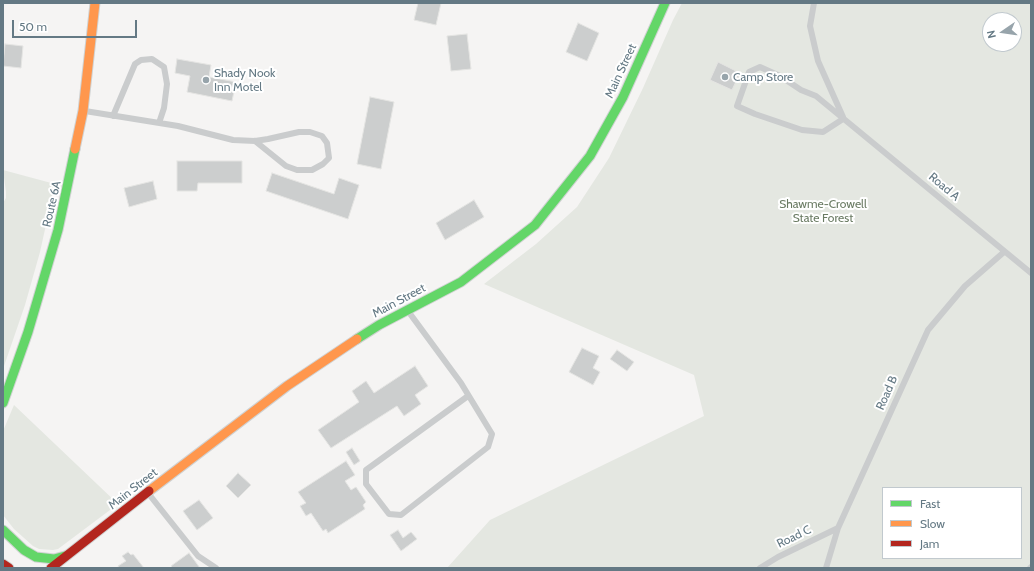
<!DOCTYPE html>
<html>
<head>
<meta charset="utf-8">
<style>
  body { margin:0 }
  #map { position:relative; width:1034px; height:571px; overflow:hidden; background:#f5f4f3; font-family:Cabin,sans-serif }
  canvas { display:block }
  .frame { position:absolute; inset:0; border:4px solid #647984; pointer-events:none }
  .legend { position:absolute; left:882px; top:487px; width:140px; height:72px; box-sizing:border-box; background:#fff; border:1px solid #c1c9ce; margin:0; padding:5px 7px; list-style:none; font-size:12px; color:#647984 }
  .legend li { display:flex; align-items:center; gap:8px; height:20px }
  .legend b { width:20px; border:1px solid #c1c9ce }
  .north { position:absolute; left:982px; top:12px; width:40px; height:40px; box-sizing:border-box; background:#fff; border:1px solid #c1c9ce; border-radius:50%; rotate:257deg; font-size:11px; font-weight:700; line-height:16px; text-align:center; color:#647984 }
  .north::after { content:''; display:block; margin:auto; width:14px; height:18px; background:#97a4ab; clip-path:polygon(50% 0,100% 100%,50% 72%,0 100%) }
  .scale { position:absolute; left:12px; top:20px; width:125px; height:18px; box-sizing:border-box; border:2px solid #647984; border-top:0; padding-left:5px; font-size:12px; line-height:14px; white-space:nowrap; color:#647984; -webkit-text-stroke:3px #fff; paint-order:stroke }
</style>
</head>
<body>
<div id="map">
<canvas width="1034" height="571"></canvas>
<div class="frame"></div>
<ul class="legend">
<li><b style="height:5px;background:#63d668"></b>Fast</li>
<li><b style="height:5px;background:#ff974d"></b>Slow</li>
<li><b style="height:5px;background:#b3261e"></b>Jam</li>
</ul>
<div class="north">N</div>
<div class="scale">50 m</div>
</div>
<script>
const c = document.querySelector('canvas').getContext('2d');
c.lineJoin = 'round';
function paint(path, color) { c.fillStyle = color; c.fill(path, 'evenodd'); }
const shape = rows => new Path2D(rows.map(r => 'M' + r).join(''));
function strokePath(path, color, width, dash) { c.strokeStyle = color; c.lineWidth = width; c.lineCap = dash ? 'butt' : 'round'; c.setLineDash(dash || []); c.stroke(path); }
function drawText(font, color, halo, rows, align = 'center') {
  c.font = font + ' Cabin,sans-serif'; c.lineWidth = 4; c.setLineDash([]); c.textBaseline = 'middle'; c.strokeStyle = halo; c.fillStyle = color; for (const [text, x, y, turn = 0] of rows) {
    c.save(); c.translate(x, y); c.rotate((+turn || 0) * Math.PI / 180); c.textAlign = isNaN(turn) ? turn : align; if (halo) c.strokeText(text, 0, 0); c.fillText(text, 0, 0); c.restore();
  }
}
paint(shape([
  [682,3,1031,3,1031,568,447,568,490,520,704,416,694,375,484,284,536,244,577,207,609,158,643,88,673,20],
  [990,20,1014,20,1014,44,990,44],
  [883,488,1021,488,1021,558,883,558],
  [3,170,55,184,40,252,25,305,3,369,3,203,6,198,6,192],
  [14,405,118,504,58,549,53,550,39,549,33,546,14,529,3,515,3,431]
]), '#e4e7e1');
const building = shape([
  [418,3,441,3,436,25,414,20,418,3],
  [578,23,599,33,587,61,566,52,578,23],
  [467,34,471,69,451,71,447,36,467,34],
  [5,44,23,46,21,68,3,66,5,44],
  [177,59,211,65,209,77,236,82,232,101,187,92,190,76,175,73,177,59],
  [718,62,740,73,732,90,710,80,718,62],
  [370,97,394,102,381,169,357,164,370,97],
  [177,161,242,161,242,183,198,183,197,191,177,191,177,161],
  [272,173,334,194,339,178,359,185,348,219,266,191,272,173],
  [153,181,157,199,129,207,124,188,153,181],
  [474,200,484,217,445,240,436,223,474,200],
  [582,348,599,356,593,368,600,372,593,385,569,372,582,348],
  [617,350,634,362,627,371,610,359,617,350],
  [415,366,428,386,415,395,421,404,404,416,397,406,331,448,318,430,359,402,352,391,366,381,374,393,415,366],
  [352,448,360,461,354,465,346,452,352,448],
  [346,461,355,475,345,481,351,490,356,487,366,502,363,505,365,509,328,533,326,529,323,531,311,513,306,516,300,506,306,503,298,492,346,461],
  [238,473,251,485,238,498,226,486,238,473],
  [199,500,213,518,197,530,183,511,199,500],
  [398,530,403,538,411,532,417,539,401,551,390,535,398,530],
  [128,552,131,555,133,554,144,568,119,568,118,566,126,561,122,556,128,552],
  [189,553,200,568,173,568,171,566,189,553]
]);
paint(building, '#cccece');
strokePath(building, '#e4e4e2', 1);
const fast = shape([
  [357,339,379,325,461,282,535,225,590,156,623,97,665,3],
  [3,403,28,332,58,230,75,149],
  [3,530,24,550,36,557,54,559,65,556]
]);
const slow = shape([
  [75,149,83,111,95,3],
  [149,491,287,386,357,339]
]);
const jam = shape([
  [3,564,9,568],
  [51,568,149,491]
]);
strokePath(fast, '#d0d2d2', 11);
strokePath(slow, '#d0d2d2', 11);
strokePath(jam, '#d0d2d2', 11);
strokePath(shape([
  [814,3,810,26,818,61,843,117],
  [85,111,178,126,233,140,255,141,268,139,299,132,310,132,322,136,327,143,329,158,323,164,312,170,297,170,286,166,255,141],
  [113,116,135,64,141,60,152,59,164,67,167,84,164,108,159,123],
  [843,119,823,132,802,130,755,114,737,106,749,72,760,67,780,76,801,90,816,96,1031,273],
  [408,311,461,383,492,434,488,447,401,515,389,514,366,484,366,470,468,396],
  [148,493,198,556,216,568],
  [760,568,778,557,838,528],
  [826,568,838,528,928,330,965,286,1004,252],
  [1030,568,1031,567]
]), '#cacccd', 6);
strokePath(fast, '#63d668', 9);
strokePath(slow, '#ff974d', 9);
strokePath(jam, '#b3261e', 9);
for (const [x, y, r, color] of [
  [725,77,4,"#97a4ab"],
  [206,80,4,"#97a4ab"]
]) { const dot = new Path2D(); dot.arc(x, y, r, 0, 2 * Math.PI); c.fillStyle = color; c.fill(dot); strokePath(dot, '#fff', 1.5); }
drawText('12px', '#647984', '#fff', [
  ["Main Street",621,71,-65],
  ["Road A",944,187,40],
  ["Route 6A",52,204,-77],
  ["Main Street",399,301,-28],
  ["Road B",887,393,-66],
  ["Main Street",133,489,-38],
  ["Road C",794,537,-26]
]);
drawText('12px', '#647984', '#fff', [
  ["Shady Nook",214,73],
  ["Inn Motel",214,87],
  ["Camp Store",733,77]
], 'left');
drawText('12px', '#6a7b63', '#fff', [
  ["Shawme-Crowell",823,204],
  ["State Forest",823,218]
]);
</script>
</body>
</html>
